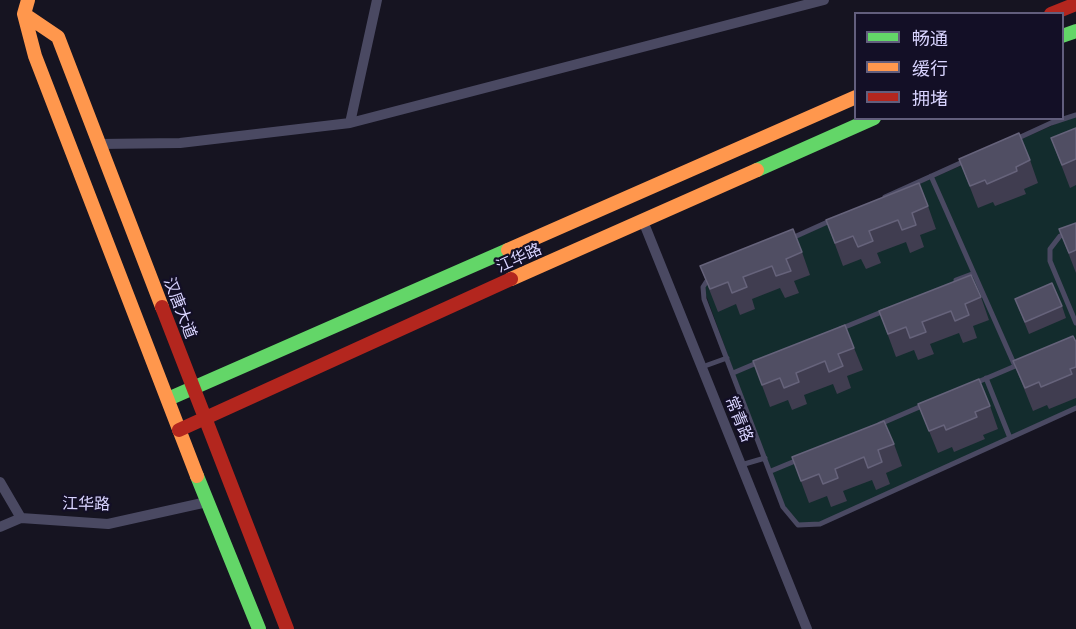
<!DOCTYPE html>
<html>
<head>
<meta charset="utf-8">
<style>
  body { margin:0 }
  #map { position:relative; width:1076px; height:629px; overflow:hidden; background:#161421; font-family:"Golos Text","Noto Sans SC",sans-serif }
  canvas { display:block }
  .legend { position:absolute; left:854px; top:12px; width:210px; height:108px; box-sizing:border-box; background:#130f26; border:2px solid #625e7d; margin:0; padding:8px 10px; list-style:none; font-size:18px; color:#d9d4ff }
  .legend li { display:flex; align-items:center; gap:12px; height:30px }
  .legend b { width:30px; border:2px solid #625e7d }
</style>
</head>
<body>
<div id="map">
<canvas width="1076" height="629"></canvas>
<ul class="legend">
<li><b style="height:8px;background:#63d668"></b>畅通</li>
<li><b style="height:8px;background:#ff974d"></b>缓行</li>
<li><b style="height:8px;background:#b3261e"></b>拥堵</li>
</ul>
</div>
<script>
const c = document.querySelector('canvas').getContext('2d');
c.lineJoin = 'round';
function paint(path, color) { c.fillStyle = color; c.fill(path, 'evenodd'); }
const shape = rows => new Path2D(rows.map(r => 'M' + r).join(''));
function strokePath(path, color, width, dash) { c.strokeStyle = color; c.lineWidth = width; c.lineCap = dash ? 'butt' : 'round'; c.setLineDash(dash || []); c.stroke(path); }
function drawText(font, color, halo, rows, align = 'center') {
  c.font = font + ' "Golos Text","Noto Sans SC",sans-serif'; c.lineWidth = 4.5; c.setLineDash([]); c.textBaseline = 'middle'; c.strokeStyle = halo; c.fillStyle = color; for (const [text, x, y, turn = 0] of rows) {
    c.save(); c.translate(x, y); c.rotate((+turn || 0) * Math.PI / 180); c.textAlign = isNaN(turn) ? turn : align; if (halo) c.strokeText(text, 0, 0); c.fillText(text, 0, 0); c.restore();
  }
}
paint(shape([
  [1076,115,1076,408,820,524,798,525,783,507,703,287,710,276]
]), '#132c2d');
strokePath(shape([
  [1014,140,1051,123,1076,115],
  [931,176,1015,366],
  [885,197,967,160],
  [1076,230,1060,236,1050,249,1050,261,1076,323],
  [792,238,832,220],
  [710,276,703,287,704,299,783,507,798,525,820,524,1076,408],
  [956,280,972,274],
  [840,329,884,311],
  [702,367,727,358],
  [733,373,759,362],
  [986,378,1010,438],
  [973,384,1020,364],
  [880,424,924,405],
  [741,465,765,458],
  [771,471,800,459]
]), '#4a4962', 5);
strokePath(shape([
  [350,123,377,0],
  [99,144,180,143,350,123,824,0],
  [643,221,807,629],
  [0,482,21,518],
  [0,527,21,518,108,524,207,502]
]), '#4a4962', 10);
strokePath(shape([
  [1062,36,1076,31],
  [757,170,874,118],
  [168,399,508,250],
  [197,476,259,629]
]), '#63d668', 14);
strokePath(shape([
  [28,0,24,14,35,56,197,476],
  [24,14,58,37,162,307],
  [508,250,856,97],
  [511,279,757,170]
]), '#ff974d', 14);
strokePath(shape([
  [1051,14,1076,4],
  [162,307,287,629],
  [179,430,511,279]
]), '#b3261e', 14);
paint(shape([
  [1076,128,1076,185,1070,188,1051,138],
  [959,159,1030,160,1038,183,1024,189,1026,194,995,206,993,202,978,208],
  [928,206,936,229,920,235,924,247,910,253,906,242,877,253,881,263,866,269,861,259,843,266,826,220],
  [1076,223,1076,273,1059,229],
  [802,252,810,275,794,281,799,293,785,298,780,288,752,299,755,309,740,315,736,304,718,312,700,266],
  [981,297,989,320,973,326,977,338,963,343,959,333,930,344,934,354,918,360,914,350,896,357,879,311],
  [1015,299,1062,306,1066,318,1029,334],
  [1076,342,1076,398,1049,409,1047,405,1033,411,1013,361],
  [854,348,863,370,847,376,851,388,837,394,833,384,804,395,807,404,792,410,788,400,770,407,753,361],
  [918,404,990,406,998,429,983,435,985,439,954,452,952,447,938,453],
  [894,444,902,466,886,473,890,484,876,490,872,480,843,491,847,501,831,507,827,496,809,503,792,457]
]), '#403d50');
const building = shape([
  [1076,128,1076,159,1062,165,1051,138,1076,128],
  [1019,133,1030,160,1016,167,1017,171,987,184,985,180,970,186,959,159,1019,133],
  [919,183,928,206,912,213,916,225,902,230,898,220,869,231,873,241,858,247,853,236,835,243,826,220,919,183],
  [1076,223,1076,250,1069,253,1059,229,1076,223],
  [793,229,802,252,786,259,791,271,776,276,772,266,743,277,747,287,732,293,728,282,710,289,700,266,793,229],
  [971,275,981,297,965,304,969,315,955,321,951,311,922,322,926,332,910,338,906,327,888,334,879,311,971,275],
  [1052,283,1062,306,1025,322,1015,299,1052,283],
  [845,325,854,348,838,354,843,366,829,372,825,361,796,373,799,382,784,388,780,378,762,385,753,361,845,325],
  [1073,336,1076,342,1076,367,1070,369,1072,374,1041,387,1039,382,1025,388,1013,361,1073,336],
  [979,379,990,406,975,412,977,417,946,430,944,425,929,431,918,404,979,379],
  [884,421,894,444,878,450,882,462,868,468,864,457,835,469,838,478,823,484,819,474,801,481,792,457,884,421]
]);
paint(building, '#504e63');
strokePath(building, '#66637b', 1.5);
drawText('16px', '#d9d4ff', '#130f26', [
  ["江华路",519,258,-24],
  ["汉唐大道",180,308,69],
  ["常青路",739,419,68],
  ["江华路",86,504,1]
]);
</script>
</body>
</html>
